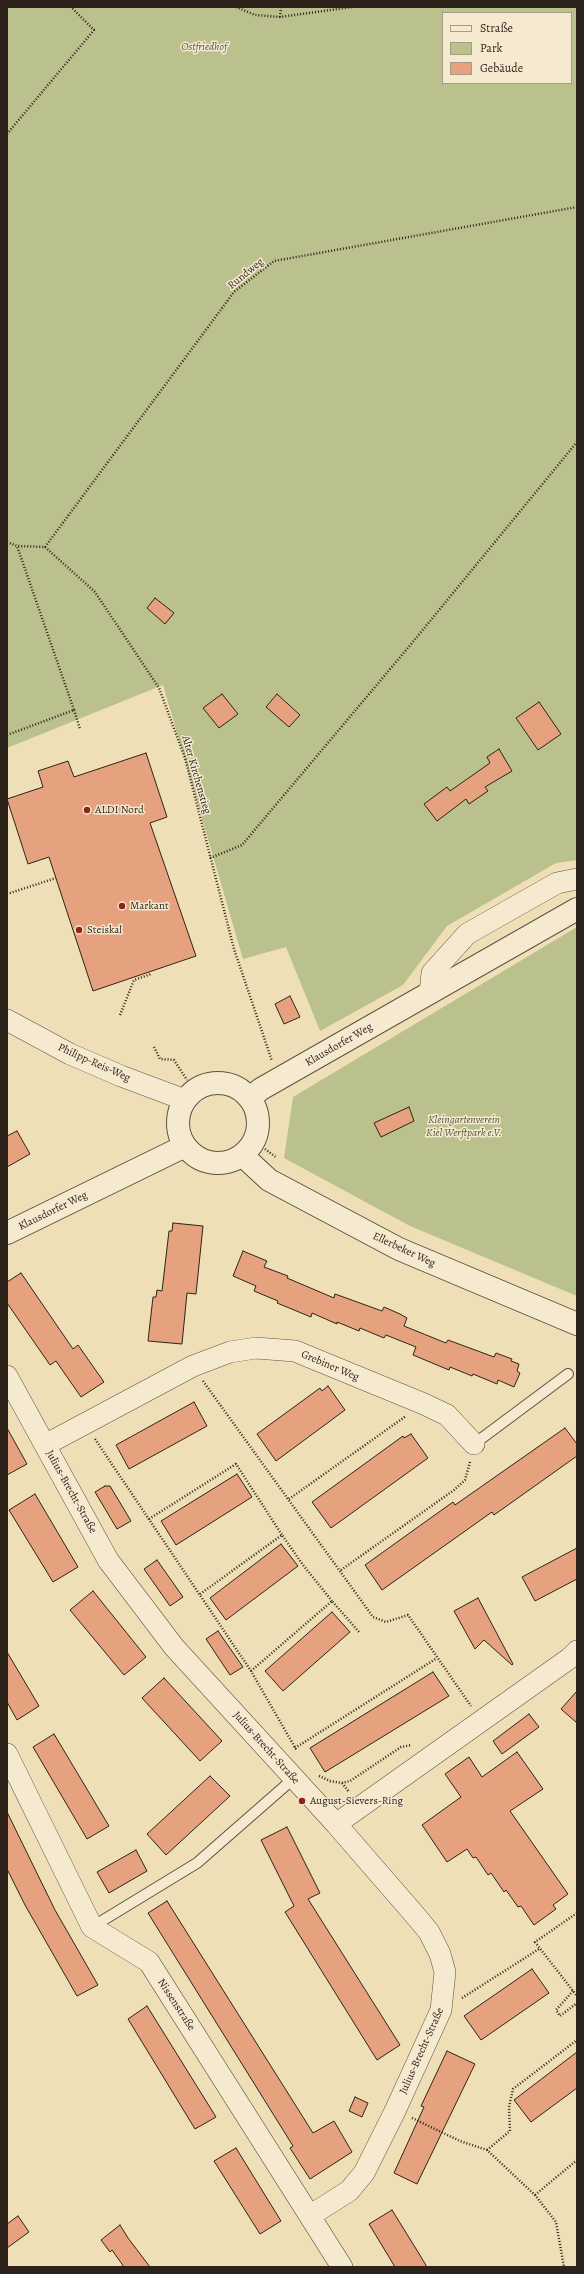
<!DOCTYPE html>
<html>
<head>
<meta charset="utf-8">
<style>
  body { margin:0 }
  #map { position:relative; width:584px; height:2274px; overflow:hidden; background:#efdfb6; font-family:Alegreya,serif }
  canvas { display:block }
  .frame { position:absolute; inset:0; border:8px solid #2e231b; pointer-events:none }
  .legend { position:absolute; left:442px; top:12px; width:130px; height:72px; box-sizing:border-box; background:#f5ead0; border:1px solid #a59a88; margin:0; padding:5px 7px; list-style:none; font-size:12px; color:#2e231b }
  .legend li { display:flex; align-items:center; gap:8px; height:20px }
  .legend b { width:20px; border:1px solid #a59a88 }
</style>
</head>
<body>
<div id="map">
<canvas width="584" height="2274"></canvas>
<div class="frame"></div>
<ul class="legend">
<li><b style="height:5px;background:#f5ead0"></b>Straße</li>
<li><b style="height:11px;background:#bac18d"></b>Park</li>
<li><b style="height:11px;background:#e6a17e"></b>Gebäude</li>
</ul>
</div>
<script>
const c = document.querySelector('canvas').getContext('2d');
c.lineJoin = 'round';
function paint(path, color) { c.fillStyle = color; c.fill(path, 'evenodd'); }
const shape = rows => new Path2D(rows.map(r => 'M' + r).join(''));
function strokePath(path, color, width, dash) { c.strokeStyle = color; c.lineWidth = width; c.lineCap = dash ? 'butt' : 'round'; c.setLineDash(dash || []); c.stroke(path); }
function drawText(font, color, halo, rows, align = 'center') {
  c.font = font + ' Alegreya,serif'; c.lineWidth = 3; c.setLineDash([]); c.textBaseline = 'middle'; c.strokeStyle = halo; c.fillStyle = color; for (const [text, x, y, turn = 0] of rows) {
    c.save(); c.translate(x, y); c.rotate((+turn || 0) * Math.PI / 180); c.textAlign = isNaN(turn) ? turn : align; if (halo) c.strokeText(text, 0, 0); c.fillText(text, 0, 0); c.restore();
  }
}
paint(shape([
  [7,7,577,7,577,860,556,863,447,926,403,985,320,1031,286,947,243,959,163,685,7,748],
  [443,13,571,13,571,83,443,83],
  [577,927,577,1296,410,1226,284,1158,293,1097]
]), '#bac18d');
const building = shape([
  [155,598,174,613,165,624,147,608,155,598],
  [222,694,238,714,219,728,203,708,222,694],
  [277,694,300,715,289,727,266,707,277,694],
  [539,702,561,734,538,750,516,718,539,702],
  [499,749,512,771,485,787,488,791,469,804,466,799,437,821,424,804,447,787,450,791,490,763,487,757,499,749],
  [146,753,167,817,150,823,196,956,93,991,49,857,28,864,7,799,43,787,38,771,68,761,74,777,146,753],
  [290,996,300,1017,284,1024,275,1004,290,996],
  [409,1107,414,1121,381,1137,374,1123,409,1107],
  [17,1131,30,1154,7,1167,7,1136,17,1131],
  [173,1223,203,1226,196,1294,187,1293,182,1344,148,1341,153,1297,156,1297,157,1290,162,1291,169,1231,172,1231,173,1223],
  [243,1251,267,1261,264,1267,288,1276,287,1278,334,1298,335,1294,382,1311,384,1307,400,1314,407,1318,404,1326,446,1343,448,1340,494,1357,496,1353,512,1359,511,1361,519,1364,517,1371,520,1373,514,1387,498,1380,497,1384,473,1374,472,1376,450,1367,449,1370,413,1355,416,1347,386,1335,384,1338,360,1328,359,1331,337,1322,337,1324,312,1313,311,1317,277,1303,278,1301,254,1291,256,1286,233,1276,243,1251],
  [21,1273,73,1349,78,1345,104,1382,81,1397,56,1361,50,1365,7,1303,7,1282,21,1273],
  [328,1386,345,1410,276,1461,257,1434,320,1388,322,1391,328,1386],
  [194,1402,207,1426,129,1469,116,1445,194,1402],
  [7,1428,27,1464,7,1475,7,1428],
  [565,1428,577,1444,577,1456,494,1515,492,1512,382,1590,365,1565,453,1502,455,1505,565,1428],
  [411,1434,428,1458,331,1528,312,1502,403,1436,404,1438,411,1434],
  [237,1474,252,1497,176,1545,161,1521,237,1474],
  [105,1486,110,1486,131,1521,117,1529,95,1492,105,1486],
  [35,1494,78,1567,53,1582,9,1510,35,1494],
  [281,1544,298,1566,226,1620,210,1598,281,1544],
  [577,1548,577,1579,535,1601,522,1577,577,1548],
  [157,1560,183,1597,170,1606,144,1569,157,1560],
  [93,1591,146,1657,124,1675,70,1610,93,1591],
  [478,1598,513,1664,512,1665,484,1640,475,1649,454,1611,478,1598],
  [332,1612,350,1632,283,1691,265,1671,332,1612],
  [218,1631,243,1667,230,1675,206,1639,218,1631],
  [7,1652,39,1706,17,1720,7,1702,7,1652],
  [433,1672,449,1696,325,1772,310,1748,433,1672],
  [164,1678,222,1741,200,1761,142,1698,164,1678],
  [577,1691,577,1723,561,1709,577,1691],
  [529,1714,539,1727,502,1754,493,1741,529,1714],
  [54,1734,109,1826,87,1839,33,1747,54,1734],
  [517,1752,543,1789,510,1811,568,1894,553,1905,556,1909,534,1925,521,1906,518,1907,506,1890,504,1892,491,1873,488,1875,476,1857,473,1858,467,1849,447,1862,422,1825,461,1797,445,1774,469,1757,482,1777,517,1752],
  [210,1776,230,1796,166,1855,147,1834,210,1776],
  [7,1812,55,1910,98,1985,77,1996,25,1905,7,1869,7,1812],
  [287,1827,320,1893,308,1899,400,2045,377,2060,285,1912,294,1906,261,1840,287,1827],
  [136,1850,147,1871,109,1893,97,1872,136,1850],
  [167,1901,313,2133,334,2121,352,2152,310,2179,290,2148,293,2146,148,1913,167,1901],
  [532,1969,549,1993,481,2040,464,2016,532,1969],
  [147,2006,216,2117,195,2129,128,2019,147,2006],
  [447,2051,475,2064,417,2184,394,2173,424,2107,421,2106,447,2051],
  [577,2052,577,2088,531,2122,514,2100,577,2052],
  [355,2097,368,2103,362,2117,349,2111,355,2097],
  [236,2148,281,2221,260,2234,214,2161,236,2148],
  [392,2210,418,2252,427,2267,395,2267,369,2224,392,2210],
  [18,2216,29,2232,7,2248,7,2224,18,2216],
  [120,2225,128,2238,150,2267,124,2267,112,2250,110,2252,101,2240,120,2225]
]);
paint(building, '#e6a17e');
strokePath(building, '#2e231b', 1);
const service = shape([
  [474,1444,568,1374],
  [92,1927,197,1863,293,1779]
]);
const minor = shape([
  [430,993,432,973,467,934,557,883,577,879],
  [7,1020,70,1054,121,1076,185,1100],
  [7,1376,108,1560,174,1647,336,1824,414,1914,429,1932,440,1954,445,1972,441,2010,395,2111,364,2173,349,2191,311,2215],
  [45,1445,193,1366,230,1352,256,1348,295,1351,424,1404,447,1415,474,1444],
  [7,1754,92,1927,149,1962,342,2267],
  [336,1824,570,1658,577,1651]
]);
const tertiary = shape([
  '178 1123a40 40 0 1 1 80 0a40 40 0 1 1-80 0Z',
  [250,1098,261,1089,577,909],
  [242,1155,269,1180,399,1249,577,1324],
  [7,1233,185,1146]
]);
strokePath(service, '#5e5242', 12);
strokePath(minor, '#5e5242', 22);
strokePath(tertiary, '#5e5242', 24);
strokePath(shape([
  [236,7,255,15,280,17,352,7],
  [280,17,281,7],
  [7,134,94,30,71,7],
  [7,542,17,546,45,547,95,592,159,688,185,758,234,949,272,1061],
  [45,547,234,292,274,261,577,207],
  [74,710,80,729],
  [7,735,74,710,17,546],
  [210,858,242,845,412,643,577,442],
  [7,894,56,878],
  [120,1015,134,980,151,974],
  [154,1047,160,1059,174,1060,187,1080],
  [265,1149,277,1158],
  [203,1381,373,1617,386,1622,408,1615,471,1706],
  [95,1439,251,1671,297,1751],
  [289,1499,406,1416],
  [149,1519,236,1464,282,1535],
  [341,1570,454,1490,465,1480,470,1462],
  [200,1594,282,1535,303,1565,332,1601],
  [251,1671,332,1601,359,1632],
  [295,1748,437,1658],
  [319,1776,330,1781,342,1783,350,1781,401,1747,412,1745],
  [342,1783,349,1792],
  [577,1913,535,1942,577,1996],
  [573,1991,556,2010,560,2016,577,2003],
  [462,1998,539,1949],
  [412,2118,460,2141,487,2150,535,2195,556,2222,564,2267],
  [487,2150,510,2131,509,2107,513,2089,577,2040],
  [535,2195,577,2160],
  [176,2267,176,2266]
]), '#2e231b', 2.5, [1, 2]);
strokePath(service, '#f5ead0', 10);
strokePath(minor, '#f5ead0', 21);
strokePath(tertiary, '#f5ead0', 22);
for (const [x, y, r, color] of [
  [87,810,4,"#8f2418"],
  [122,906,4,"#8f2418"],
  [79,930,4,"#8f2418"],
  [302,1801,4,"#8f2418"]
]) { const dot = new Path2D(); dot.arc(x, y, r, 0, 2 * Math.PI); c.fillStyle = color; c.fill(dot); strokePath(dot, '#f5ead0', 1.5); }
drawText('italic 11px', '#58523d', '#f5ead0', [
  ["Ostfriedhof",204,47],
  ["Kleingartenverein",464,1120],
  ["Kiel Werftpark e.V.",464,1133]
]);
drawText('11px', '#2e231b', '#f5ead0', [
  ["Rundweg",246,274,-39],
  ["Alter Kirchenstieg",196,775,74],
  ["Klausdorfer Weg",339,1045,-30],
  ["Philipp-Reis-Weg",94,1063,24],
  ["Klausdorfer Weg",53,1211,-26],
  ["Ellerbeker Weg",404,1250,25],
  ["Grebiner Weg",330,1366,23],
  ["Julius-Brecht-Straße",71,1492,61],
  ["Julius-Brecht-Straße",266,1748,48],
  ["Nissenstraße",176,2005,57],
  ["Julius-Brecht-Straße",422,2051,-66]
]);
drawText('11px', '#2e231b', '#f5ead0', [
  ["ALDI Nord",95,810],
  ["Markant",130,906],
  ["Steiskal",87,930],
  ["August-Sievers-Ring",310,1801]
], 'left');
</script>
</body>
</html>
